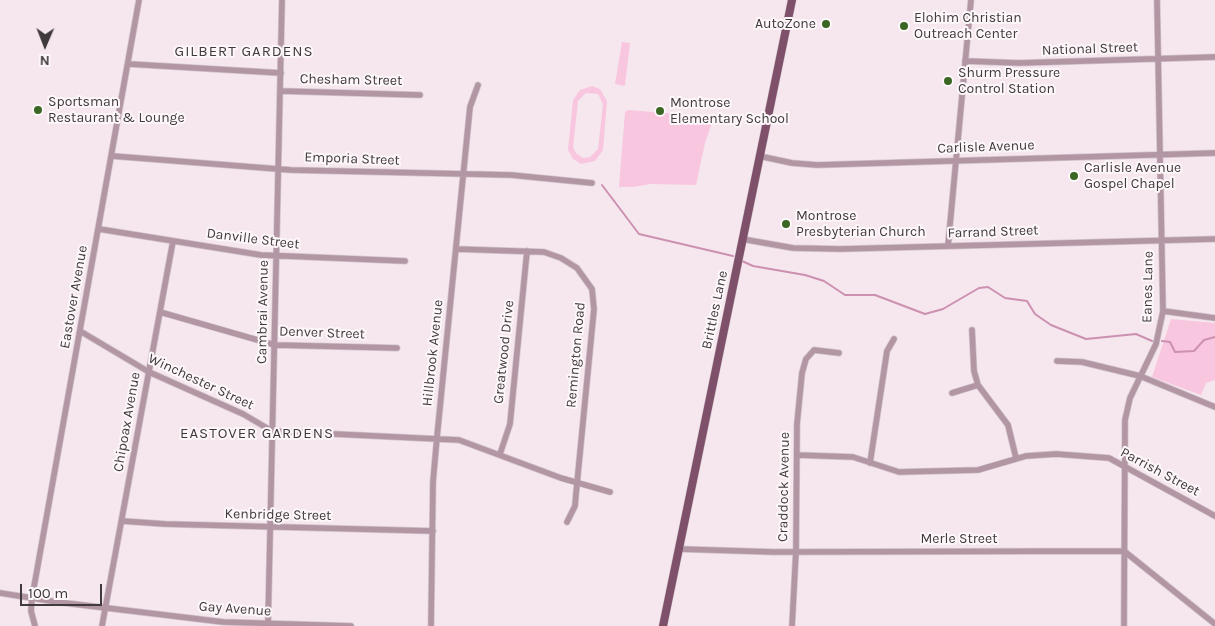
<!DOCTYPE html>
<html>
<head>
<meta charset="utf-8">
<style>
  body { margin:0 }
  #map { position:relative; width:1215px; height:626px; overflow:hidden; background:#f6e7ee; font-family:Karla,sans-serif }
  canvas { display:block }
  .north { position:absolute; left:20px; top:20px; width:50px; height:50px; -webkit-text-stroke:4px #fdf7fa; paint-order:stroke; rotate:181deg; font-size:14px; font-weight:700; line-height:20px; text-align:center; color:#403a3d }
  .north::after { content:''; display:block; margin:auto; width:18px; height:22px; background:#403a3d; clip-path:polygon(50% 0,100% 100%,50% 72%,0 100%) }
  .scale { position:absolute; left:20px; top:584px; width:82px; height:22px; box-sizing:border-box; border:2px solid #403a3d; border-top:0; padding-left:6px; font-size:15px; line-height:18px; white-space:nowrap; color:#403a3d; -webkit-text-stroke:4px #fdf7fa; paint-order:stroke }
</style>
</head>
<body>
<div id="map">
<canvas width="1215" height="626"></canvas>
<div class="north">N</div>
<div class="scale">100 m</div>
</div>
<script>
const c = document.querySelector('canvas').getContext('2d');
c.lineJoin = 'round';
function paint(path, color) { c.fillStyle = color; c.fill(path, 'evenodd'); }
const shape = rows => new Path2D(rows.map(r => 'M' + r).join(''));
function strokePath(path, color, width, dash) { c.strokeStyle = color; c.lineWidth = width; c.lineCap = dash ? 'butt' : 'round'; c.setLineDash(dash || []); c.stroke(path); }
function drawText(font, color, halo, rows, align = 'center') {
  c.font = font + ' Karla,sans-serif'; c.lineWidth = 4; c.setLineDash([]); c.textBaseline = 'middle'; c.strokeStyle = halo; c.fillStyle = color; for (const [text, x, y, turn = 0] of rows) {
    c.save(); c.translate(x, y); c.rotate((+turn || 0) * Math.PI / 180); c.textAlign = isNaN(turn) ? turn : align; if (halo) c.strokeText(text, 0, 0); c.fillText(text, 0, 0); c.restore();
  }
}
paint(shape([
  [622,42,630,43,625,86,615,84],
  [592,86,600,89,607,101,603,150,595,161,581,164,573,159,568,150,573,100,580,90],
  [586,93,598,94,603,104,598,149,590,157,583,158,576,153,573,147,578,101],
  [628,110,714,117,705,143,696,185,650,184,633,187,619,187,625,112],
  [1171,319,1215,323,1215,380,1206,383,1201,395,1152,377]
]), '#f8c6df');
strokePath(shape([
  [602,185,639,234,733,256],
  [742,261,753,266,805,275,824,281,845,295,875,295,925,314,943,309,979,288,988,287,1005,298,1027,301,1035,314,1051,325,1086,339,1136,334,1152,341],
  [1162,341,1170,342,1175,352,1194,351,1204,340,1215,337]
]), '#cc90b0', 2);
const minor = shape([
  [965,61,1019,63,1215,57],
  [129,64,281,73],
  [280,91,420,95],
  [112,156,291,170,511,175,592,183],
  [759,156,792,163,817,165,1215,153],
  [99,229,261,255,405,261],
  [742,239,793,248,841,249,1215,239],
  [948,246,971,0],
  [456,249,544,252,561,258,577,268,592,289,594,309,576,494,575,506,567,522],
  [1163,311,1215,318],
  [160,312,275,345,397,348],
  [972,330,974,371,978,385,1008,425,1016,458],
  [80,331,149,372,243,414,272,431,459,440,561,478,610,492],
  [1057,361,1082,362,1140,376,1215,407],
  [952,393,978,385],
  [500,454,510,424,527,251],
  [797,455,853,457,899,472,978,470,1026,456,1056,454,1109,458,1215,516],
  [870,463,887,351,894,339],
  [122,521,165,524,433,531],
  [679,549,774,552,1124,551,1215,624],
  [0,593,57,602,223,622,351,626],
  [268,625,282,0],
  [35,626,31,611,32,598,139,0],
  [102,626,173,241],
  [431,626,433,482,437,437,470,107,478,85],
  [792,626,796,551,797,424,802,373,806,359,814,350,839,353],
  [1124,626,1125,420,1130,398,1156,344,1163,311,1157,0]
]);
const major = shape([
  [663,626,792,0]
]);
strokePath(minor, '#d2c4cb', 7);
strokePath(major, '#d2c4cb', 9);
strokePath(minor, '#b296a4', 5.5);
strokePath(major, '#7e5069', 8);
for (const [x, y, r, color] of [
  [826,24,5,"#3b6725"],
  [904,26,5,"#3b6725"],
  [948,81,5,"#3b6725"],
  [38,110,5,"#3b6725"],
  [660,111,5,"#3b6725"],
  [1074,176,5,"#3b6725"],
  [786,224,5,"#3b6725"]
]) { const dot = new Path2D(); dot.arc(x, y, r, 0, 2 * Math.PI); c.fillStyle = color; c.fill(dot); strokePath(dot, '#fdf7fa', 2); }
drawText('14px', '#403a3d', '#fdf7fa', [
  ["Elohim Christian",914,18],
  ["Outreach Center",914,34],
  ["AutoZone",816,24,"right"],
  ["Shurm Pressure",958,73],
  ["Control Station",958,89],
  ["Sportsman",48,102],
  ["Restaurant & Lounge",48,118],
  ["Montrose",670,103],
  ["Elementary School",670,119],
  ["Carlisle Avenue",1084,168],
  ["Gospel Chapel",1084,184],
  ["Montrose",796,216],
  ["Presbyterian Church",796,232]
], 'left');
drawText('14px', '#403a3d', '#fdf7fa', [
  ["National Street",1090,49,-2],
  ["Chesham Street",351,80,1],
  ["Carlisle Avenue",986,147,-2],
  ["Emporia Street",352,159,2],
  ["Farrand Street",993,232,-2],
  ["Danville Street",253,239,7],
  ["Eanes Lane",1148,287,-89],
  ["Eastover Avenue",74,297,-80],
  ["Brittles Lane",715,310,-78],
  ["Cambrai Avenue",263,312,-89],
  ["Denver Street",322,333,2],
  ["Greatwood Drive",504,352,-84],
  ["Hillbrook Avenue",433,353,-84],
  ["Remington Road",576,355,-85],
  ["Winchester Street",201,382,25],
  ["Chipoax Avenue",127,422,-80],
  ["Parrish Street",1160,472,28],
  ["Craddock Avenue",784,487,-89],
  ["Kenbridge Street",278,515,1],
  ["Merle Street",959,539],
  ["Gay Avenue",235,609,4]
]);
c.letterSpacing = '1px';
drawText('15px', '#403a3d', '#fdf7fa', [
  ["GILBERT GARDENS",244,52],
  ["EASTOVER GARDENS",257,434]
]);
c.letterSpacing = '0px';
</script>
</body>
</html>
